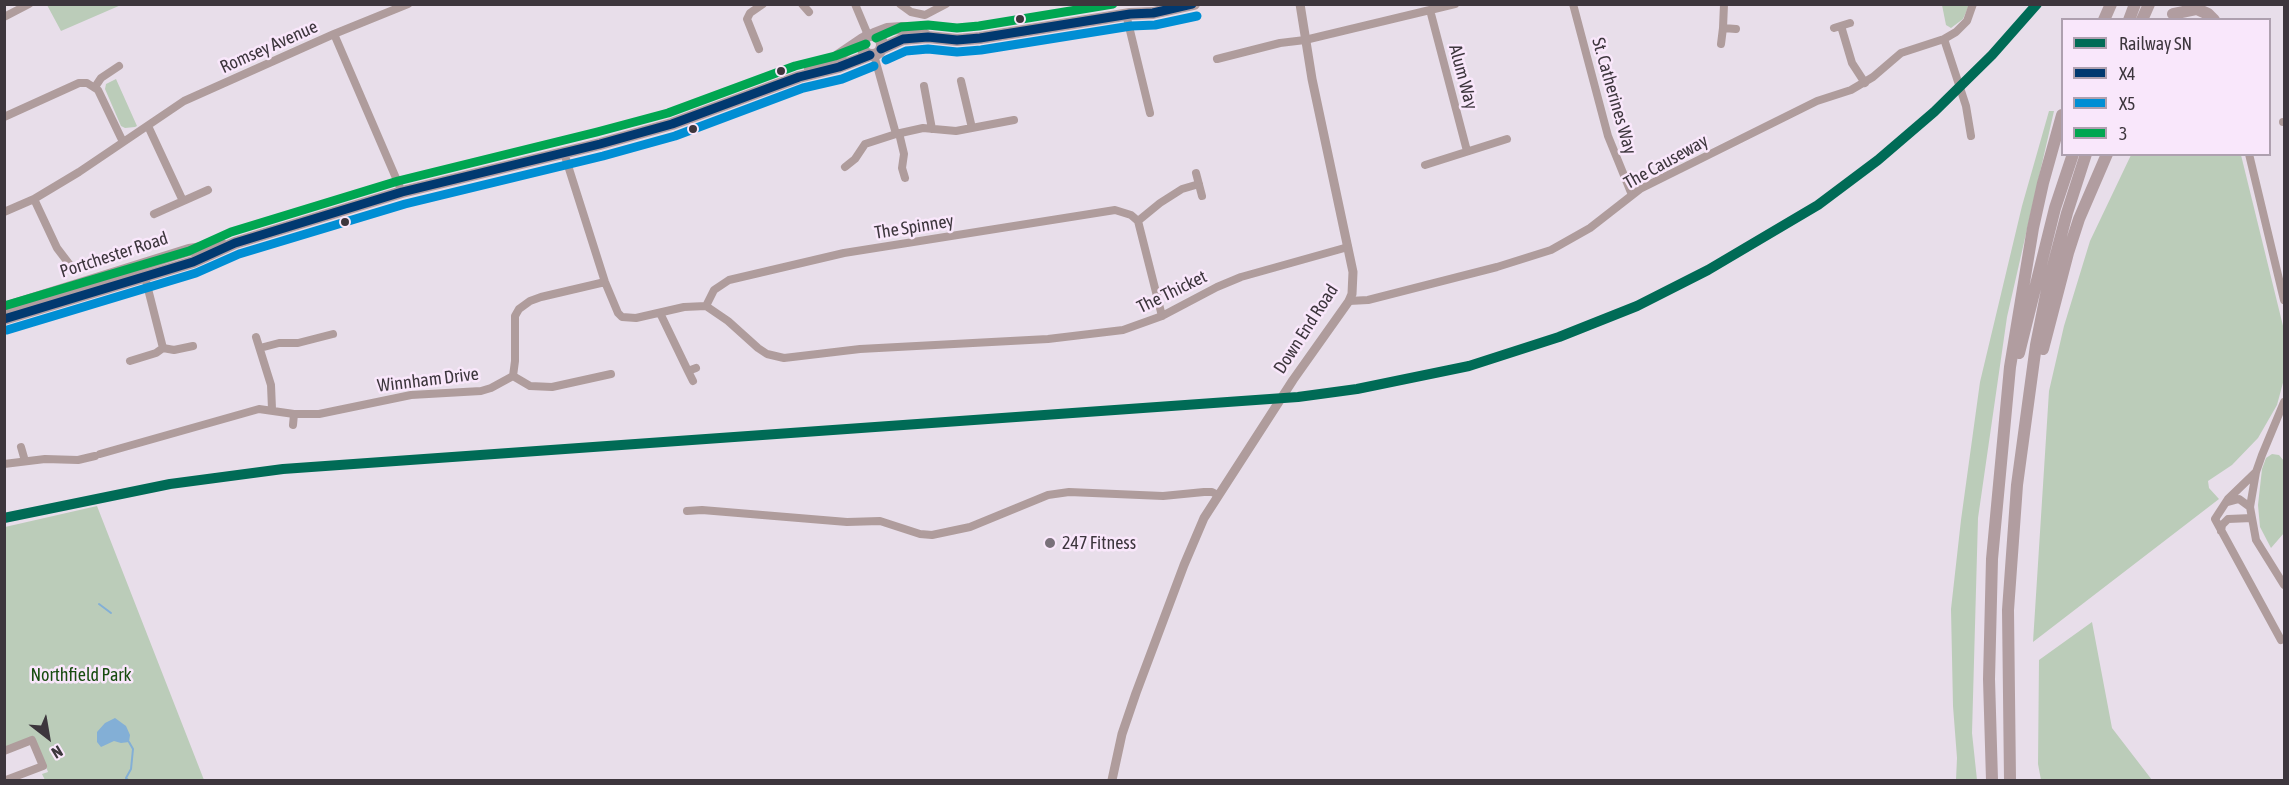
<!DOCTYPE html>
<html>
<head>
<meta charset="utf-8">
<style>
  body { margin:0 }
  #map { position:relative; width:2289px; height:785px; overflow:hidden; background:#e8deea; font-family:"Asap Condensed",sans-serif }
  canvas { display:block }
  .frame { position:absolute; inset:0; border:6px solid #3d363d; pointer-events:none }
  .legend { position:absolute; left:2061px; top:18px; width:210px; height:138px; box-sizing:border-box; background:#f9e7fb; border:2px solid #aea0af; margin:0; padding:8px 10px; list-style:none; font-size:18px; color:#3d363d }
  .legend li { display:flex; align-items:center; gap:12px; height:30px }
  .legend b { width:30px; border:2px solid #aea0af }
  .north { position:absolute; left:18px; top:707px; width:60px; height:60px; -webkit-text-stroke:4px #f9e7fb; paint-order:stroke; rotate:149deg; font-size:16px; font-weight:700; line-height:24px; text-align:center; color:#3d363d }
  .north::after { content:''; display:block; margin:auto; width:21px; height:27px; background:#3d363d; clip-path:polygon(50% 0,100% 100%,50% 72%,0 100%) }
</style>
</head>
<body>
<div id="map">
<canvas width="2289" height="785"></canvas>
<div class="frame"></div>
<ul class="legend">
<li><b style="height:8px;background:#006b56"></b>Railway SN</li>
<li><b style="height:8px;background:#013970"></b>X4</li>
<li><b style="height:8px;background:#008ed4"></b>X5</li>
<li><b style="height:8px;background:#00a651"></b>3</li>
</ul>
<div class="north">N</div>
</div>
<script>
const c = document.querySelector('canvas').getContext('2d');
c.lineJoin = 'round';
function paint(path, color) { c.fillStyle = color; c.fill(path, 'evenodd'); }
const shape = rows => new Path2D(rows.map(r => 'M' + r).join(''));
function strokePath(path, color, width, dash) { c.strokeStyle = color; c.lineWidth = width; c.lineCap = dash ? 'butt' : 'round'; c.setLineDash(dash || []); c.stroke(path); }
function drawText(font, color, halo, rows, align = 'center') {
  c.font = font + ' "Asap Condensed",sans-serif'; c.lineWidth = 5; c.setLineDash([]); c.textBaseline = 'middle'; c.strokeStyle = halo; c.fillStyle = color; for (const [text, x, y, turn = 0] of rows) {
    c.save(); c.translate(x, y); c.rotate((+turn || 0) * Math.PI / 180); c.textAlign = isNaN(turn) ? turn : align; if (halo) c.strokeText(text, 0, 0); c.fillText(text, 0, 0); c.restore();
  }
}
paint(shape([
  [47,5,121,5,61,31],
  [1942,5,1969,5,1963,19,1951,28,1946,25],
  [116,79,137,126,135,127,125,128,121,126,105,89,106,84],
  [2049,111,2054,111,2007,317,1978,518,1972,733,1977,780,1956,780,1957,758,1953,706,1951,609,1961,520,1980,382,2022,206],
  [2131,155,2241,155,2284,330,2284,379,2277,405,2258,438,2232,465,2208,481,2209,488,2219,499,2033,642,2049,391,2064,326,2090,241],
  [2272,454,2279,455,2284,461,2284,533,2271,548,2260,527,2258,505,2262,469,2266,458],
  [97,506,204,780,45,780,42,774,48,772,34,737,5,747,5,527],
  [2092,622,2112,728,2152,780,2041,780,2038,764,2039,660]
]), '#bbccb9');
paint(shape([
  [115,718,126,726,130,735,129,742,121,743,114,741,101,747,97,742,97,732,105,723]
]), '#83afd6');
strokePath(shape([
  [99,604,111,613],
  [128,780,126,778,131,769,133,749,129,742]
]), '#83afd6', 2);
strokePath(shape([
  [802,4,809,12],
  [855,4,868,35],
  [900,4,911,12,925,15,946,4],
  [1573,4,1608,136,1632,195],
  [1724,4,1723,28,1736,29],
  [1430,10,1467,151],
  [1126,14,1150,113],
  [4,17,29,4],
  [1841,26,1852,63,1865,83],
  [1834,28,1850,23],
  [334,34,402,192],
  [1944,39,1966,106,1971,136],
  [1721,44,1723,28],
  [759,49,747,19,750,13,763,4],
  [874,55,896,134,923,128,956,131,1014,120],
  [1217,59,1280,43,1305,40,1455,4],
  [961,81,972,128],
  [924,86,932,129],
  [95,87,101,78,119,66],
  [4,117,79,83,87,83,98,90,123,142],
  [2283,122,2284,122],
  [148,126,183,201],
  [899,133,904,154,902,168,905,178],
  [564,153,605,282,618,313,622,317,636,318,684,307,706,306,728,321,758,348,767,354,784,358,860,349,1048,339,1123,330,1162,316,1217,287,1241,277,1348,247],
  [2249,154,2284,300],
  [1425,165,1507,139],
  [845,167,855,159,865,144,896,134],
  [1196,173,1202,196],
  [34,199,57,248,73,269],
  [4,212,34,199,79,172,184,101,334,34,408,4],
  [154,214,208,190],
  [1138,221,1162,316],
  [145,277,163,348,174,350,193,346],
  [1349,301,1368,300,1497,267,1551,250,1590,228,1640,189,1817,101,1851,90,1873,77,1901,53,1944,39,1956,32,1967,21,1973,4],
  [706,306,714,290,729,280,844,253,1115,210,1131,215,1138,221,1160,203,1182,189,1199,184],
  [660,313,688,371,696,368],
  [256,337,271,385,272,409],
  [260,348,279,343,298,343,333,334],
  [130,361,156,353,163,348],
  [688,371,693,381],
  [513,376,530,386,552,387,611,374],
  [2284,402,2262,455,2256,472,2250,507,2256,540,2284,585],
  [293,425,294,414],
  [21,447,25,461],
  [100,454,259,409,294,414,319,414,411,395,481,391,491,388,513,376,515,361,515,316,519,309,530,301,541,297,605,282],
  [4,464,45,459,78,460,95,456],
  [2256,472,2228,499,2215,519,2281,640],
  [2228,502,2239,499,2250,507],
  [687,511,702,510,847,522,880,521,920,534,932,535,970,527,1048,495,1069,492,1163,496,1204,492,1212,492,1218,495],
  [2221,531,2222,525,2228,519,2252,518],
  [4,751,32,740,43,766,6,780]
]), '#af9c9c', 8);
strokePath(shape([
  [1112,780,1122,734,1136,693,1184,565,1204,518,1293,380,1349,301,1352,294,1353,272,1312,79,1300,4]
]), '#af9c9c', 9);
strokePath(shape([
  [2173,14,2197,9,2208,14,2214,20],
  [2104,20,2111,4],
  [2129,20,2135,4],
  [2142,20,2149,4],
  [874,34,887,29,902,28,917,30,928,37],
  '862 45a10 10 0 1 1 20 0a10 10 0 1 1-20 0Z',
  [881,49,903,39,928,37,957,40,980,38,1130,14,1153,13,1194,4],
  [810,69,835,58,863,39],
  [4,308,189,250,222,245],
  [4,319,193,262,235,243,402,192,600,144,672,124,799,77,839,67,870,55],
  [2043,349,2068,253,2079,219,2107,154],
  [2019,353,2055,208,2073,154],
  [1992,780,1989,679,1992,559,2010,367,2033,228,2043,183,2062,115],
  [2010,780,2008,610,2017,485,2036,345,2048,285,2067,213,2086,154]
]), '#b19da0', 12);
strokePath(shape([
  [881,49,903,39,928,37,957,40,980,38,1130,14,1153,13,1192,4],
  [4,319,193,262,235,243,402,192,600,144,672,124,799,77,839,67,870,55]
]), '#013970', 9);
strokePath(shape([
  [886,60,906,51,928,49,957,52,981,50,1131,26,1155,25,1197,16],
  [7,330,196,273,239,254,405,204,603,156,675,136,803,88,842,79,874,66]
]), '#008ed4', 9);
strokePath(shape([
  [876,38,901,27,928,25,957,28,979,26,1113,4],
  [4,306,189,251,231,232,398,181,597,132,668,113,795,66,835,56,866,44]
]), '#00a651', 9);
strokePath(shape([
  [4,518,170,484,283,469,1298,397,1357,389,1469,366,1559,337,1637,306,1708,270,1818,205,1878,160,1934,112,1992,55,2037,4]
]), '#006b56', 10);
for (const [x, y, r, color] of [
  [1020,19,5,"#3d363d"],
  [781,71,5,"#3d363d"],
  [693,129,5,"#3d363d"],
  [345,222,5,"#3d363d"],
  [1050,543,6,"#79717a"]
]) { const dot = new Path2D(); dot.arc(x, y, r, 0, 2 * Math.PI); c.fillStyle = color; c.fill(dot); strokePath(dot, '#f9e7fb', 2); }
drawText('18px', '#3d363d', '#f9e7fb', [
  ["Romsey Avenue",269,47,-24],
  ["Alum Way",1463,77,75],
  ["St. Catherines Way",1614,96,74],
  ["The Causeway",1666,162,-29],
  ["The Spinney",914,227,-9],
  ["Portchester Road",114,255,-18],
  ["The Thicket",1172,292,-26],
  ["Down End Road",1306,329,-57],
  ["Winnham Drive",428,380,-7]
]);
drawText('18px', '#3d363d', '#f9e7fb', [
  ["247 Fitness",1062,543]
], 'left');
drawText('18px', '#184c10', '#f9e7fb', [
  ["Northfield Park",81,675]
]);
</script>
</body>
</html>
